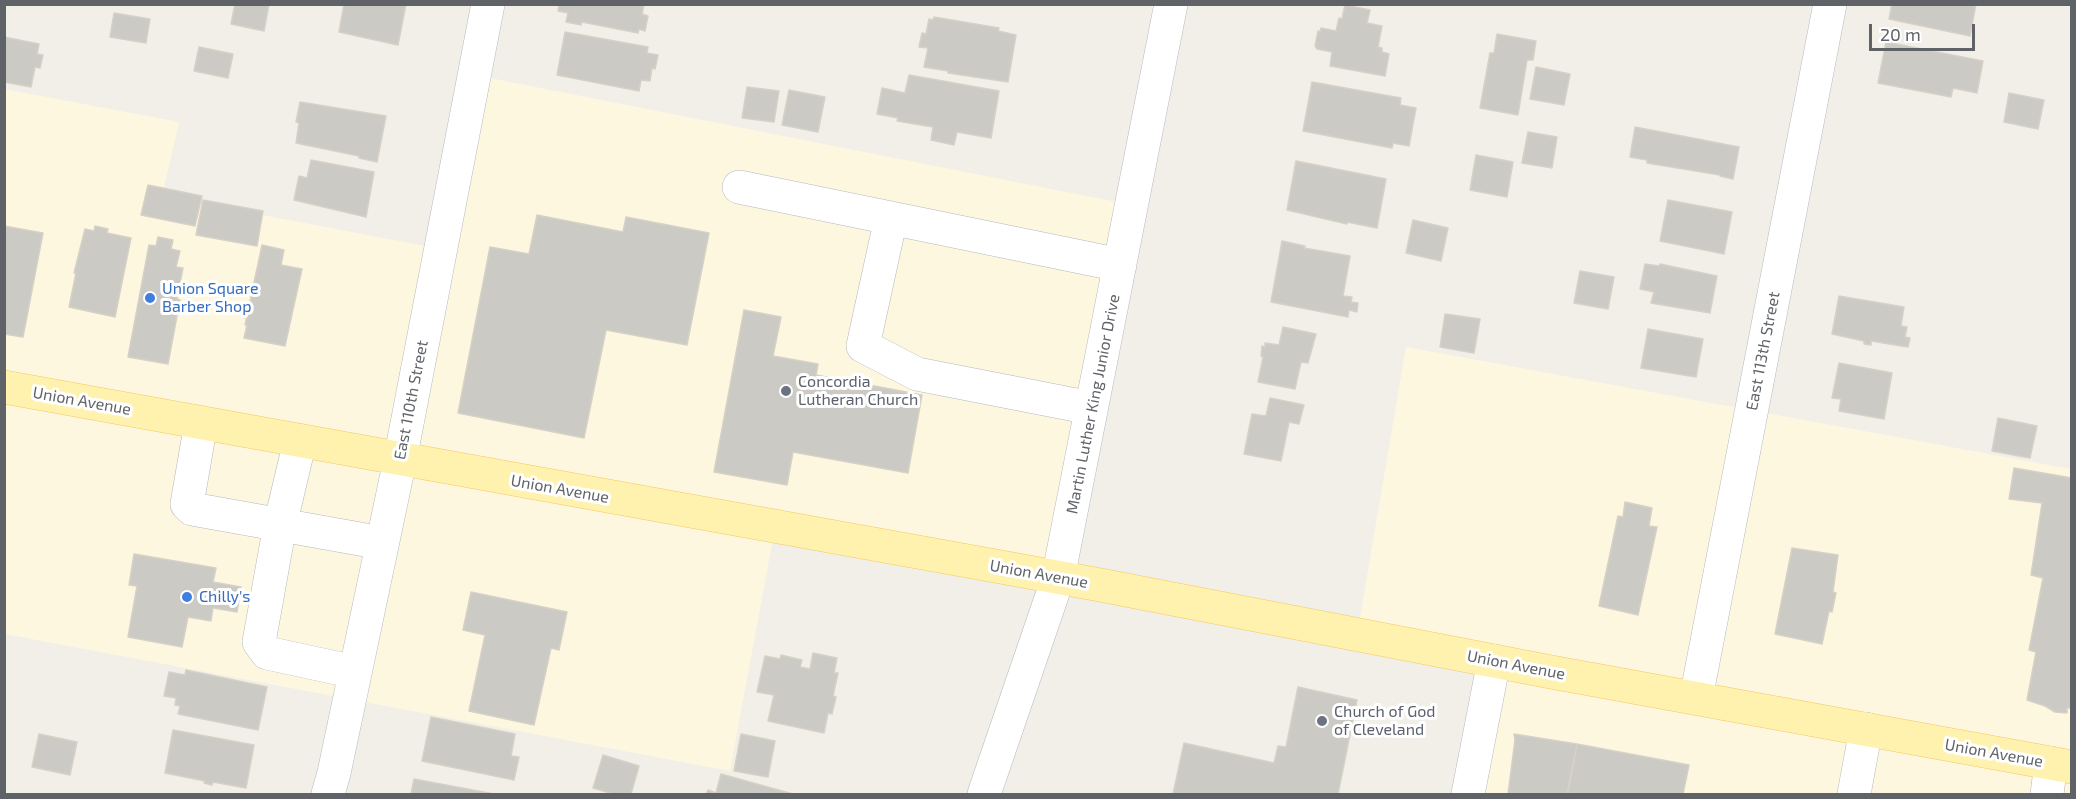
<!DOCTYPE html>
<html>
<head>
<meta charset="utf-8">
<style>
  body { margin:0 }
  #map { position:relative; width:2076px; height:799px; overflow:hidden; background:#f1efe8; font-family:"Exo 2",sans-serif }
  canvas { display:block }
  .frame { position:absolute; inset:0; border:6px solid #5f6368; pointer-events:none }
  .scale { position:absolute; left:1869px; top:24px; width:106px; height:27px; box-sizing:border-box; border:3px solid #5f6368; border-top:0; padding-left:8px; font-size:18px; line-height:21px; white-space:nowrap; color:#5f6368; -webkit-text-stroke:4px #fff; paint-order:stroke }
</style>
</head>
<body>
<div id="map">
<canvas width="2076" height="799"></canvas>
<div class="frame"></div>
<div class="scale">20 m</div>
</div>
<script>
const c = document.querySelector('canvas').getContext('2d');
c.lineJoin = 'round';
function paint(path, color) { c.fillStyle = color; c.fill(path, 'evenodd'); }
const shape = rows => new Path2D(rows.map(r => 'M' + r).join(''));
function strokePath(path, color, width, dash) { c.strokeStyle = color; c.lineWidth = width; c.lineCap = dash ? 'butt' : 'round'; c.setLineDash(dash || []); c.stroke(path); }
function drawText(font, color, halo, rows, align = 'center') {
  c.font = font + ' "Exo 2",sans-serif'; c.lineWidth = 6; c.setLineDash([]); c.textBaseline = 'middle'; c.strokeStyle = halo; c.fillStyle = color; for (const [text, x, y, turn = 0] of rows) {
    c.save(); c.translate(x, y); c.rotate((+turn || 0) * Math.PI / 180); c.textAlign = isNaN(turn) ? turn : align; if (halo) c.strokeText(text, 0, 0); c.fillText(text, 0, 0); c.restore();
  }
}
paint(shape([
  [475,75,1132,205,1058,578,775,527,730,771,5,634,4,89,179,122,162,196,441,249],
  [1406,347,2071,469,2071,794,1468,794,1494,661,1357,635]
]), '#fef7e0');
const building = shape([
  [235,4,269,4,264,31,231,24,235,4],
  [344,4,406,4,398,45,339,32,344,4],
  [559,4,644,4,642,14,648,16,645,31,639,29,638,33,582,22,581,25,566,22,568,13,558,11,559,4],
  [1892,4,1976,4,1970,36,1889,19,1892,4],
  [1345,5,1370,10,1367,23,1382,26,1378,47,1382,48,1382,52,1389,54,1385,76,1330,66,1332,52,1317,49,1315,46,1318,31,1320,32,1321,28,1336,31,1339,18,1342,19,1345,5],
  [114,13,150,19,146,43,110,37,114,13],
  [934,17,999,28,998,31,1016,35,1008,82,948,73,948,71,924,67,928,48,919,47,922,33,926,34,929,19,933,20,934,17],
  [565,32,648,47,647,53,658,55,655,69,652,68,650,81,641,80,639,91,557,75,565,32],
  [1497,34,1536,41,1533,60,1527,60,1518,115,1480,108,1490,53,1494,53,1497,34],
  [4,37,39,44,37,54,43,55,40,68,35,67,31,87,4,82,4,37],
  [1886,42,1983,61,1977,93,1953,88,1951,97,1878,83,1886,42],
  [199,47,233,54,228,78,194,71,199,47],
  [1536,67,1570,74,1564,105,1530,99,1536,67],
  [909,75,999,91,991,138,957,132,954,145,931,140,933,127,897,121,898,118,877,114,882,88,905,93,909,75],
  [1312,82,1401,98,1400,105,1416,108,1409,146,1393,143,1392,148,1303,131,1312,82],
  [747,87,779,91,774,122,742,118,747,87],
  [789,90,825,97,818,132,782,125,789,90],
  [2009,93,2044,100,2038,129,2004,122,2009,93],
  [300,102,386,116,377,162,359,158,359,156,296,143,299,123,296,122,300,102],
  [1635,127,1739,147,1733,179,1720,176,1720,175,1647,163,1647,160,1630,157,1635,127],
  [1528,132,1557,137,1552,168,1522,163,1528,132],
  [1476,155,1513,162,1507,197,1470,190,1476,155],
  [311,160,374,172,366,217,294,200,299,176,307,178,311,160],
  [1296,161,1386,179,1377,228,1347,222,1347,224,1287,210,1296,161],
  [148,185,202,196,195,226,141,215,148,185],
  [203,200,263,211,257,246,196,235,203,200],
  [1668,200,1732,212,1724,254,1660,241,1668,200],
  [537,215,623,232,626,217,709,233,687,345,606,330,584,438,458,413,490,247,529,254,537,215],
  [1413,220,1448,228,1441,261,1406,253,1413,220],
  [4,226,43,233,23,337,4,334,4,226],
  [95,226,108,229,107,233,131,238,115,317,69,307,76,273,74,273,85,229,94,231,95,226],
  [158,237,173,240,171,249,180,251,176,267,183,268,177,299,180,300,168,364,128,357,149,245,156,246,158,237],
  [1282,241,1305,246,1304,248,1350,256,1343,296,1352,297,1351,302,1358,303,1357,312,1349,310,1348,317,1271,302,1282,241],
  [262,245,284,250,281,265,302,269,285,346,244,338,247,325,245,325,262,245],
  [1645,264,1659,266,1660,264,1717,276,1710,313,1651,303,1654,292,1640,289,1645,264],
  [1580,271,1614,277,1608,309,1574,303,1580,271],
  [1839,296,1904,307,1901,326,1907,327,1905,337,1910,338,1908,347,1871,341,1871,345,1864,344,1864,341,1832,334,1839,296],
  [744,310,781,317,773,356,818,364,816,375,922,395,908,473,793,452,787,485,714,472,744,310],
  [1445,314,1480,319,1474,353,1440,347,1445,314],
  [1283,327,1316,334,1308,363,1301,362,1295,389,1258,382,1263,357,1261,356,1262,346,1265,347,1265,343,1279,345,1283,327],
  [1648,329,1703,339,1696,377,1641,368,1648,329],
  [1839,363,1892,373,1884,419,1839,411,1841,399,1832,398,1839,363],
  [1270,398,1304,405,1299,424,1289,422,1281,461,1244,454,1252,414,1266,416,1270,398],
  [1998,418,2037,426,2030,458,1992,451,1998,418],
  [2014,468,2072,478,2072,708,2067,708,2067,713,2055,712,2045,706,2027,700,2036,652,2029,650,2043,578,2031,575,2042,503,2009,499,2014,468],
  [1625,502,1652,508,1649,526,1657,527,1638,615,1599,606,1618,516,1623,517,1625,502],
  [1792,548,1838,555,1833,592,1836,593,1832,612,1829,611,1822,644,1775,634,1792,548],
  [134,554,216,568,213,582,241,587,237,612,213,608,211,621,188,617,182,647,128,637,137,586,129,585,134,554],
  [471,592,567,612,559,650,551,648,534,725,469,711,485,635,463,630,471,592],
  [813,653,837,658,834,673,838,673,833,696,836,697,832,714,828,713,824,733,768,721,774,695,757,692,765,656,780,659,781,655,802,660,800,667,810,669,813,653],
  [186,670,267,687,258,730,178,714,180,706,175,705,176,698,164,696,169,672,185,675,186,670],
  [1298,687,1357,700,1338,794,1173,794,1184,743,1274,763,1278,746,1286,747,1298,687],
  [431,717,515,734,511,756,519,757,514,780,422,761,431,717],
  [173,730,254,745,246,788,213,782,212,785,204,783,205,781,165,773,173,730],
  [39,734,77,742,70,775,32,767,39,734],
  [741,734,775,741,768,777,734,771,741,734],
  [1514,734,1577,744,1567,794,1508,794,1515,740,1514,734],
  [1577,744,1689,765,1683,794,1568,794,1577,744],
  [603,755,639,766,631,794,613,794,593,788,603,755],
  [721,774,793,794,706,794,708,790,716,793,721,774],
  [414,779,494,794,411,794,414,779]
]);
paint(building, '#cccac5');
strokePath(building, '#d6d1c6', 1.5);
const minor = shape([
  [739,187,1120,265],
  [891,218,863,346,917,374,1091,408],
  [201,423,187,504,192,509,382,543],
  [300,441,280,525,259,642,267,653,355,672],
  [1696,698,1830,4],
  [328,794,334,773,400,460,488,4],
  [984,794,1058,578,1171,4],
  [1468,794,1494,661],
  [1854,794,1866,729],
  [2047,794,2051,763]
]);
const major = shape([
  [4,387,1095,584,1551,672,2072,767]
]);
strokePath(minor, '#b5b8bc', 34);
strokePath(major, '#f2c960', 34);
strokePath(minor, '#fff', 33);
strokePath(major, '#fff2af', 33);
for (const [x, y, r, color] of [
  [150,298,6,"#3f7fe0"],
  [786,391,6,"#6b7280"],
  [187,597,6,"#3f7fe0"],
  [1322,721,6,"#6b7280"]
]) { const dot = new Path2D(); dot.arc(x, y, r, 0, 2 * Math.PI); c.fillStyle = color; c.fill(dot); strokePath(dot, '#fff', 2); }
drawText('16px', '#366cbe', '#fff', [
  ["Union Square",162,289],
  ["Barber Shop",162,307],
  ["Chilly's",199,597]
], 'left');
drawText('16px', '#5f6368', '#fff', [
  ["East 113th Street",1763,351,-79],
  ["East 110th Street",411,400,-79],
  ["Union Avenue",82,401,10],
  ["Martin Luther King Junior Drive",1093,404,-79],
  ["Union Avenue",560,489,10],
  ["Union Avenue",1039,574,10],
  ["Union Avenue",1516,665,11],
  ["Union Avenue",1994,753,10]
]);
drawText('16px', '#5b616d', '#fff', [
  ["Concordia",798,382],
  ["Lutheran Church",798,400],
  ["Church of God",1334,712],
  ["of Cleveland",1334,730]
], 'left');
</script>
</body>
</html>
